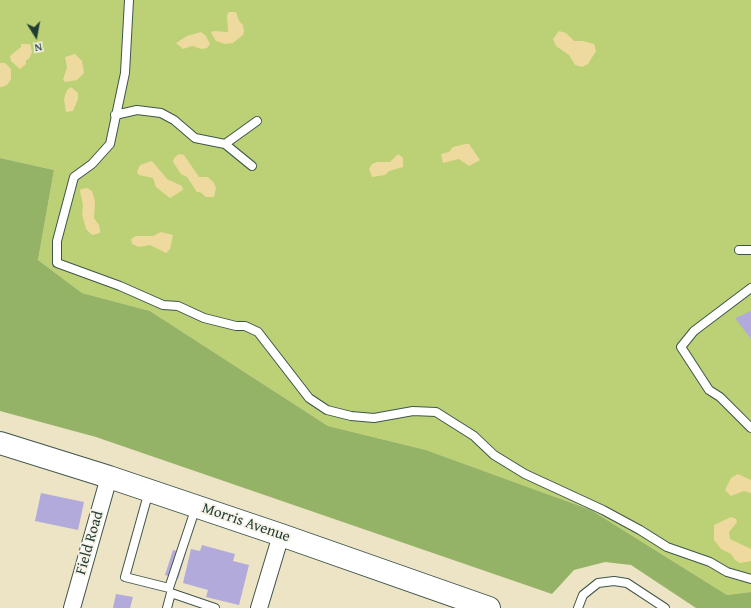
<!DOCTYPE html>
<html>
<head>
<meta charset="utf-8">
<style>
  body { margin:0 }
  #map { position:relative; width:751px; height:608px; overflow:hidden; background:#ede3c5; font-family:"Gentium Book Plus",serif }
  canvas { display:block }
  .north { position:absolute; left:16px; top:16px; width:40px; height:40px; -webkit-text-stroke:3px #f7f3e8; paint-order:stroke; rotate:169deg; font-size:11px; font-weight:700; line-height:16px; text-align:center; color:#1f3d34 }
  .north::after { content:''; display:block; margin:auto; width:14px; height:18px; background:#1f3d34; clip-path:polygon(50% 0,100% 100%,50% 72%,0 100%) }
</style>
</head>
<body>
<div id="map">
<canvas width="751" height="608"></canvas>
<div class="north">N</div>
</div>
<script>
const c = document.querySelector('canvas').getContext('2d');
c.lineJoin = 'round';
function paint(path, color) { c.fillStyle = color; c.fill(path, 'evenodd'); }
const shape = rows => new Path2D(rows.map(r => 'M' + r).join(''));
function strokePath(path, color, width, dash) { c.strokeStyle = color; c.lineWidth = width; c.lineCap = dash ? 'butt' : 'round'; c.setLineDash(dash || []); c.stroke(path); }
function drawText(font, color, halo, rows, align = 'center') {
  c.font = font + ' "Gentium Book Plus",serif'; c.lineWidth = 3.5; c.setLineDash([]); c.textBaseline = 'middle'; c.strokeStyle = halo; c.fillStyle = color; for (const [text, x, y, turn = 0] of rows) {
    c.save(); c.translate(x, y); c.rotate((+turn || 0) * Math.PI / 180); c.textAlign = isNaN(turn) ? turn : align; if (halo) c.strokeText(text, 0, 0); c.fillText(text, 0, 0); c.restore();
  }
}
paint(shape([
  [0,0,751,0,751,592,727,595,591,510,426,450,328,426,150,311,82,293,38,260,54,170,0,158]
]), '#bcd175');
paint(shape([
  [0,158,54,170,38,260,82,293,150,311,328,426,426,450,591,510,727,595,751,592,751,608,696,608,631,565,605,562,574,570,552,594,96,437,0,411]
]), '#95b366');
paint(shape([
  [229,12,236,12,239,21,243,25,244,31,243,35,233,43,225,44,216,41,211,33,213,31,228,32,227,15],
  [559,31,566,33,574,41,583,41,594,44,596,51,588,64,582,67,575,65,569,55,556,46,553,39],
  [201,32,206,36,210,44,207,48,202,49,192,46,183,49,176,43,187,36],
  [21,44,30,44,32,52,29,59,26,60,26,64,20,69,11,61,10,56,21,47],
  [75,54,82,61,84,73,77,80,65,82,63,80,67,67,65,57],
  [0,63,5,63,11,69,11,79,7,85,2,87,0,87],
  [71,87,78,93,78,99,73,111,66,112,64,99,67,90],
  [465,144,469,144,480,160,469,166,459,159,443,163,441,154,449,152,453,147],
  [179,154,184,155,199,177,208,177,214,183,216,188,214,197,206,197,200,192,197,192,187,177,181,174,173,162,174,158],
  [398,154,403,158,403,167,389,171,385,175,372,177,369,169,372,164,377,162,390,162],
  [152,161,167,179,182,186,183,190,170,198,156,187,153,178,139,175,137,172,140,165],
  [87,188,92,191,95,201,94,218,99,225,100,230,100,233,92,235,86,229,82,214,83,205,80,191,81,189],
  [161,232,173,235,170,249,166,253,150,245,139,247,132,244,131,239,136,236,153,236],
  [738,474,751,480,751,493,744,491,731,496,725,490,731,478],
  [731,517,736,519,737,522,729,532,730,539,751,549,751,561,740,563,735,560,731,554,721,549,714,540,714,525]
]), '#eeda9e');
paint(shape([
  [751,311,751,339,735,318],
  [41,493,84,502,78,530,35,521],
  [202,545,235,554,233,561,249,565,239,605,206,597,208,590,183,583,191,549,200,551],
  [173,550,186,553,178,579,165,575],
  [116,594,133,597,130,608,113,608]
]), '#b2aadb');
const service = shape([
  [129,0,125,73,110,144,92,164,74,177,57,241,57,263,120,286,163,305,178,306,204,318,236,326,245,326,258,332,309,398,327,410,351,416,374,418,413,411,436,412,474,436,494,455,525,474,603,510,640,530,667,547,710,562,727,572,751,579],
  [115,115,137,110,161,113,174,120,195,138,225,144,252,166],
  [225,144,257,121],
  [739,250,751,250],
  [751,288,694,331,681,347,709,390,720,397,751,428],
  [149,491,125,577,169,588,196,507],
  [167,608,171,593,215,608],
  [578,608,583,595,598,583,614,581,627,583,665,608]
]);
const minor = shape([
  [72,608,109,477],
  [259,608,281,535]
]);
const primary = shape([
  [0,443,109,477,281,535,489,608]
]);
strokePath(service, '#3e564a', 10);
strokePath(minor, '#3e564a', 18);
strokePath(primary, '#3e564a', 24);
strokePath(service, '#fff', 8);
strokePath(minor, '#fff', 16);
strokePath(primary, '#fff', 22);
drawText('15px', '#1f3d34', '#f7f3e8', [
  ["Morris Avenue",246,523,19],
  ["Field Road",90,543,-74]
]);
</script>
</body>
</html>
